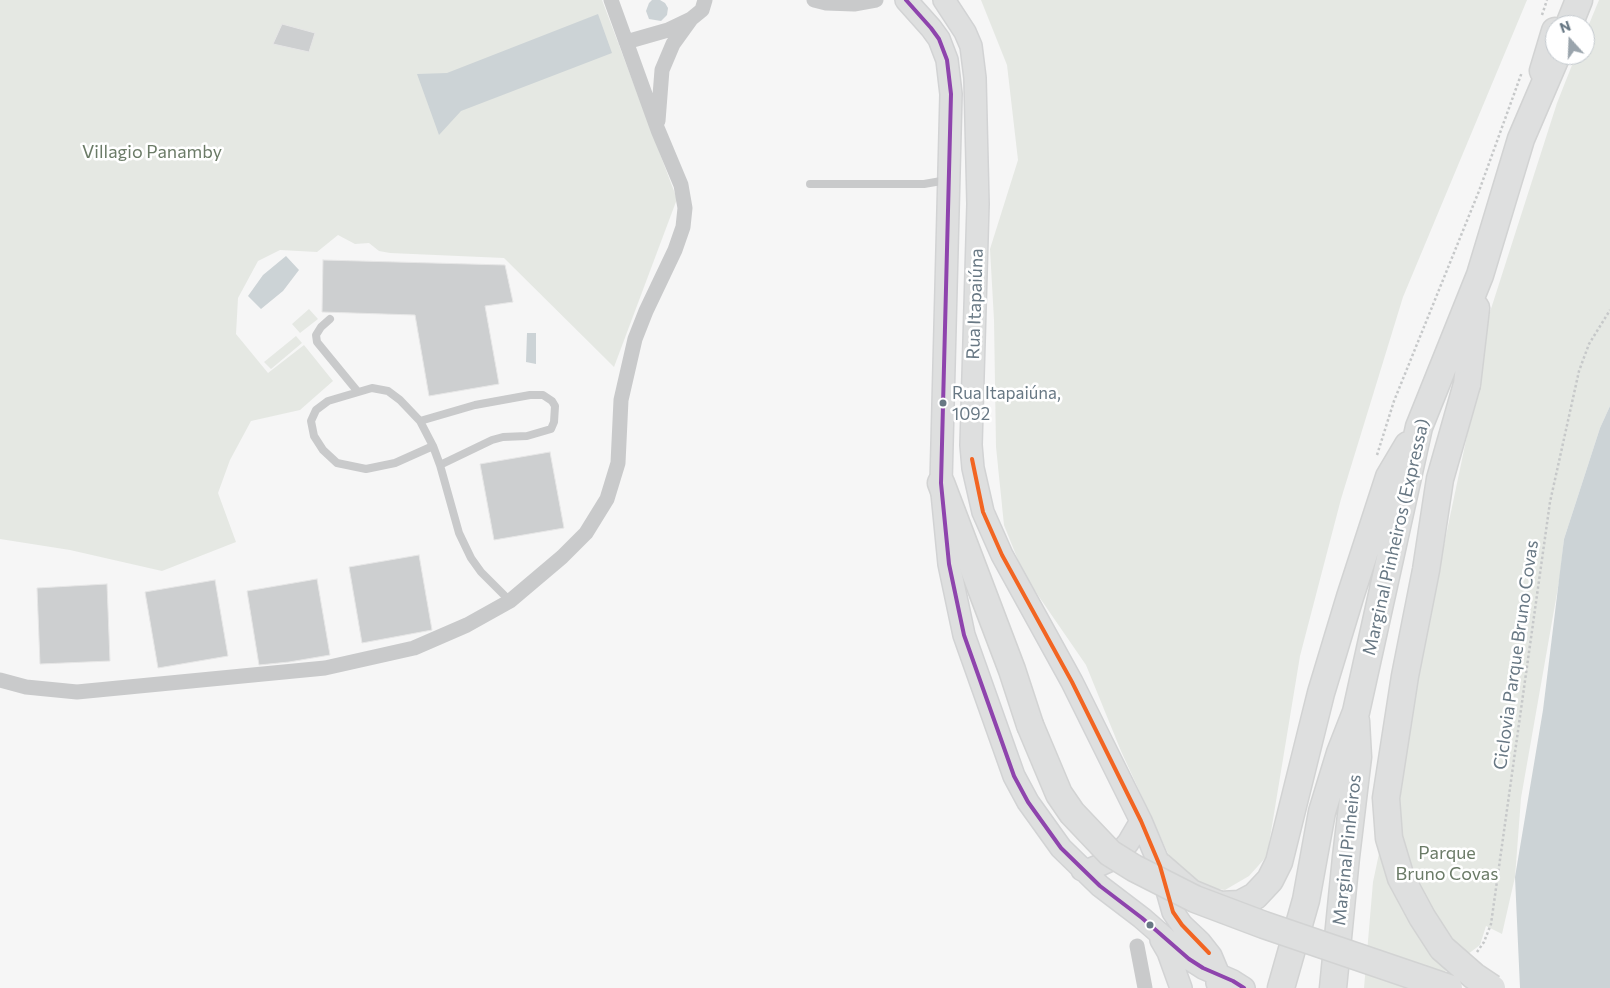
<!DOCTYPE html>
<html>
<head>
<meta charset="utf-8">
<style>
  body { margin:0 }
  #map { position:relative; width:1610px; height:988px; overflow:hidden; background:#f6f6f6; font-family:Commissioner,sans-serif }
  canvas { display:block }
  .north { position:absolute; left:1545px; top:15px; width:50px; height:50px; box-sizing:border-box; background:#fff; border:1px solid #c3c9ce; border-radius:50%; rotate:340deg; font-size:14px; font-weight:700; line-height:20px; text-align:center; color:#687884 }
  .north::after { content:''; display:block; margin:auto; width:18px; height:22px; background:#9aa4ac; clip-path:polygon(50% 0,100% 100%,50% 72%,0 100%) }
</style>
</head>
<body>
<div id="map">
<canvas width="1610" height="988"></canvas>
<div class="north">N</div>
</div>
<script>
const c = document.querySelector('canvas').getContext('2d');
c.lineJoin = 'round';
function paint(path, color) { c.fillStyle = color; c.fill(path, 'evenodd'); }
const shape = rows => new Path2D(rows.map(r => 'M' + r).join(''));
function strokePath(path, color, width, dash) { c.strokeStyle = color; c.lineWidth = width; c.lineCap = dash ? 'butt' : 'round'; c.setLineDash(dash || []); c.stroke(path); }
function drawText(font, color, halo, rows, align = 'center') {
  c.font = font + ' Commissioner,sans-serif'; c.lineWidth = 5; c.setLineDash([]); c.textBaseline = 'middle'; c.strokeStyle = halo; c.fillStyle = color; for (const [text, x, y, turn = 0] of rows) {
    c.save(); c.translate(x, y); c.rotate((+turn || 0) * Math.PI / 180); c.textAlign = isNaN(turn) ? turn : align; if (halo) c.strokeText(text, 0, 0); c.fillText(text, 0, 0); c.restore();
  }
}
paint(shape([
  [0,0,602,0,677,199,614,367,504,258,390,253,379,251,369,243,355,244,338,235,317,252,280,250,258,261,238,298,236,334,268,373,304,345,333,381,300,410,251,421,230,460,218,493,236,542,162,571,70,550,0,539],
  [981,0,1527,0,1403,297,1341,499,1300,656,1267,856,1249,876,1225,890,1200,886,1171,860,1121,751,1086,665,1024,575,1004,525,996,447,994,320,990,249,1018,160,1007,65],
  [1599,0,1610,0,1610,406,1600,428,1564,539,1560,576,1521,798,1515,877,1502,934,1486,926,1480,945,1423,988,1364,988,1373,882,1468,431,1490,312,1557,103,1576,55,1585,55,1585,34],
  [309,309,318,319,300,333,292,324],
  [296,336,302,343,271,369,264,362]
]), '#e5e8e3');
paint(shape([
  [652,0,660,0,665,3,668,8,667,15,661,21,649,19,646,11,649,3],
  [598,14,612,53,461,111,439,135,417,74,447,73],
  [286,256,299,270,283,291,261,309,248,296,263,275],
  [527,333,536,333,536,364,526,362],
  [1610,406,1610,988,1520,988,1515,877,1543,710,1564,539,1600,428]
]), '#ccd3d6');
const building = shape([
  [282,24,315,33,309,52,273,44,282,24],
  [323,260,505,265,513,302,485,306,499,384,429,396,415,315,322,312,323,260],
  [550,452,564,528,494,540,480,464,550,452],
  [419,555,432,630,362,643,349,567,419,555],
  [317,579,330,655,289,662,259,665,247,591,317,579],
  [215,580,228,656,158,668,145,592,215,580],
  [107,584,110,661,40,664,37,588,107,584]
]);
paint(building, '#cdcfd0');
strokePath(building, '#e6e6e6', 1);
const secondary = shape([
  [906,0,931,28,939,39,947,60,951,94,941,483,949,564,964,635,1014,776,1028,802,1061,848,1100,886,1142,918,1189,959,1203,968,1233,981,1244,988],
  [944,0,965,32,971,46,975,78,978,204,971,445,973,468,983,512,1002,555,1072,682,1141,821,1160,866,1173,912,1182,925,1200,942,1211,956,1219,975,1217,983],
  [1082,870,1091,869,1109,861,1120,852,1128,843,1141,821],
  [1161,940,1168,952,1181,988]
]);
const motorway = shape([
  [1569,25,1579,0],
  [1543,71,1555,31],
  [1467,384,1476,308],
  [941,483,1012,670,1030,725],
  [1160,866,1191,893,1220,905,1240,904,1255,896,1270,880,1279,862,1321,693,1350,597,1389,477,1408,445],
  [1281,988,1306,900,1322,812,1340,753,1356,712,1419,427,1480,275,1521,139,1557,55],
  [1333,988,1346,857,1358,757,1356,721]
]);
strokePath(secondary, '#d2d3d4', 24);
strokePath(motorway, '#d2d3d3', 29);
strokePath(shape([
  [1542,15,1547,0],
  [1377,455,1394,401,1479,191,1522,72],
  [1477,952,1484,942,1491,924,1550,502,1579,371,1589,344,1610,310]
]), '#c6c8c9', 2.5, [2.5, 2.5]);
strokePath(shape([
  [810,184,924,184,947,180],
  [330,319,321,327,316,335,317,342,358,392],
  [420,421,475,405,530,395,543,395,552,401,555,406,554,422,551,429,527,436,503,437,492,440,440,465],
  [433,446,395,463,366,469,337,463,323,450,314,436,311,421,316,410,328,401,372,388,388,391,400,400,420,421,433,446,440,465,459,533,471,558,481,572,510,601]
]), '#c9cacb', 8);
strokePath(shape([
  [814,0,826,3,854,4,876,0],
  [626,42,668,30,691,19,702,10,705,0],
  [658,121,662,70,673,44,691,19],
  [0,680,26,687,77,692,325,668,414,648,467,625,510,601,562,557,586,533,607,499,618,463,621,400,635,339,646,311,675,250,683,227,685,208,681,185,658,130,611,0],
  [1137,946,1145,988]
]), '#c9cacb', 15);
strokePath(secondary, '#dedfdf', 21);
strokePath(motorway, '#dedfdf', 26);
const motorwayBridge = shape([
  [1467,384,1440,479,1426,570,1405,676,1386,798,1389,838,1401,878,1422,917,1442,948,1474,976,1492,988],
  [1030,725,1059,794,1072,813,1110,853,1134,868,1195,899,1264,925,1449,988]
]);
strokePath(motorwayBridge, '#d2d3d3', 29, []);
strokePath(motorwayBridge, '#dedfdf', 26);
strokePath(shape([
  [906,0,931,28,939,39,947,60,951,94,941,483,949,564,964,635,1014,776,1028,802,1061,848,1100,886,1142,918,1189,959,1203,968,1233,981,1244,988]
]), '#8e44ad', 4);
strokePath(shape([
  [972,459,983,512,1002,555,1072,682,1141,821,1160,866,1173,912,1182,925,1209,953]
]), '#f26522', 4);
for (const [x, y, r, color] of [
  [943,403,4.5,"#687884"],
  [1150,925,4.5,"#687884"]
]) { const dot = new Path2D(); dot.arc(x, y, r, 0, 2 * Math.PI); c.fillStyle = color; c.fill(dot); strokePath(dot, '#fff', 2); }
drawText('17px', '#687884', '#fff', [
  ["Rua Itapaiúna,",952,393],
  ["1092",952,414]
], 'left');
drawText('18px', '#6b7b67', '#fff', [
  ["Villagio Panamby",152,152],
  ["Parque",1447,853],
  ["Bruno Covas",1447,874]
]);
drawText('18px', '#687884', '#fff', [
  ["Rua Itapaiúna",975,304,-88],
  ["Marginal Pinheiros (Expressa)",1396,537,-77],
  ["Ciclovia Parque Bruno Covas",1516,655,-82],
  ["Marginal Pinheiros",1347,850,-84]
]);
</script>
</body>
</html>
